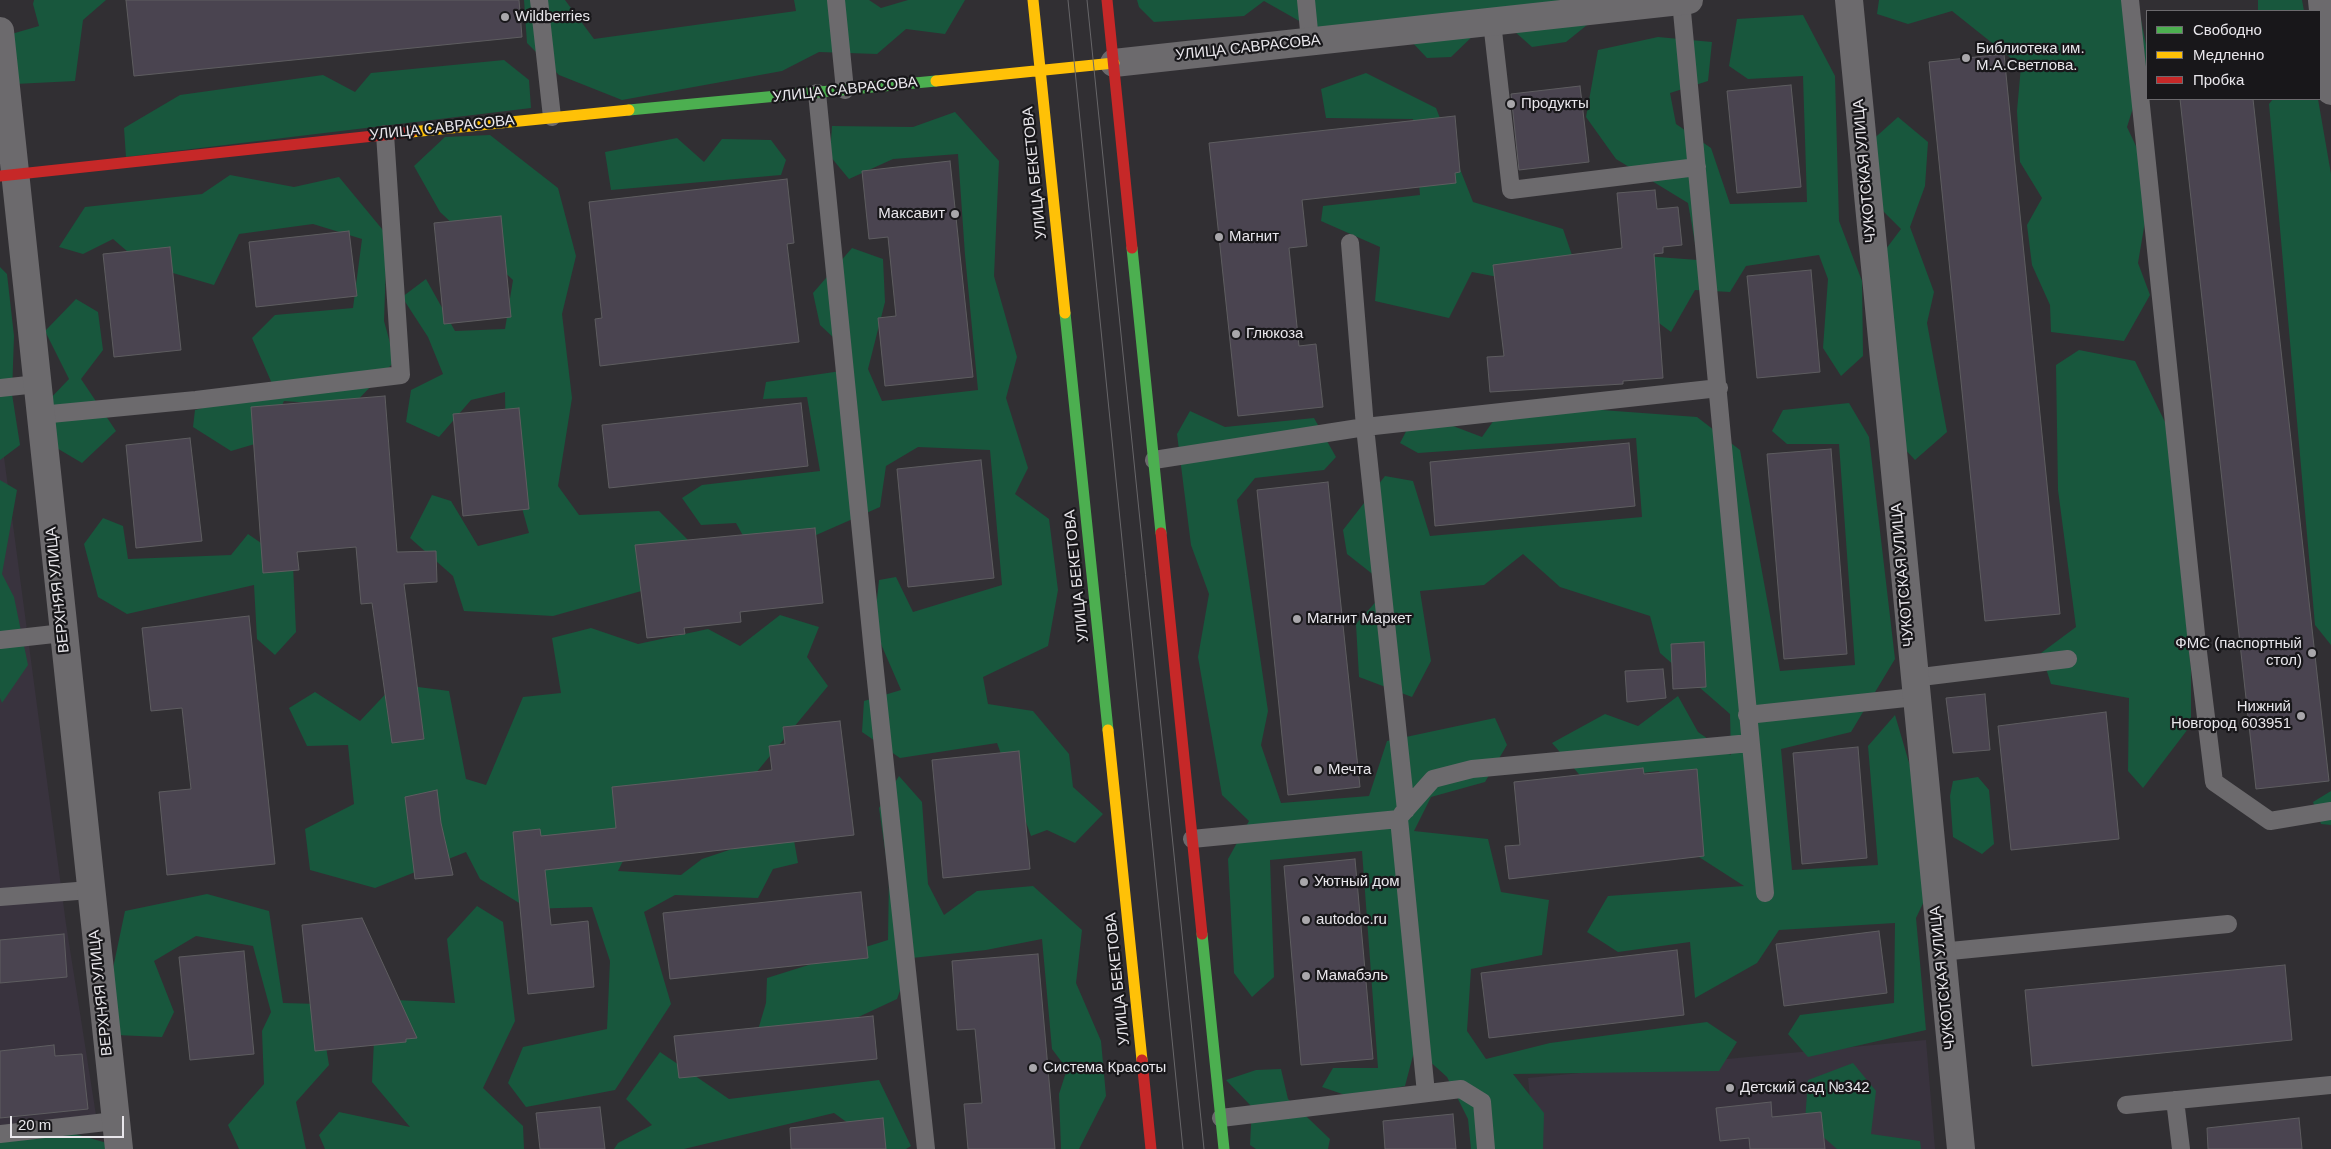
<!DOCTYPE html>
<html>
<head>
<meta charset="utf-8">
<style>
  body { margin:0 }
  #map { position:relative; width:2331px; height:1149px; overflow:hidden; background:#312f33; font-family:Arial,sans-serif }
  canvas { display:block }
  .legend { position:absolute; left:2146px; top:10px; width:175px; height:90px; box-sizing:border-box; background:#18171a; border:1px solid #6c6a6e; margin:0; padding:6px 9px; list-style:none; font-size:15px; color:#e9e7ec }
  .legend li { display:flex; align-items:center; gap:10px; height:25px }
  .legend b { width:25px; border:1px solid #6c6a6e }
  .scale { position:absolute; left:10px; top:1116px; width:114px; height:22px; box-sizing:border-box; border:2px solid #e9e7ec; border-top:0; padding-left:6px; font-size:15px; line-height:18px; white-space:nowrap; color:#e9e7ec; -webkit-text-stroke:4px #18171a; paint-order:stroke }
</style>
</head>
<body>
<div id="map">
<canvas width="2331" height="1149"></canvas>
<ul class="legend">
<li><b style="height:6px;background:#4caf50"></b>Свободно</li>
<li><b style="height:6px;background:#ffc107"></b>Медленно</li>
<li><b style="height:6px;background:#c62828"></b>Пробка</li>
</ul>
<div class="scale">20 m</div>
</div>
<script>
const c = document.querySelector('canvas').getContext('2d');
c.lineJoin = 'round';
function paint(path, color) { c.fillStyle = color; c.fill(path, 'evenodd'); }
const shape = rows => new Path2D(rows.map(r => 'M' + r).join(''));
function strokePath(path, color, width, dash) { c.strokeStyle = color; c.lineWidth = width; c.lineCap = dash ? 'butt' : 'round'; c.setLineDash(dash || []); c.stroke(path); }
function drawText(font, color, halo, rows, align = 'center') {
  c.font = font + ' Arial,sans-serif'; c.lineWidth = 4.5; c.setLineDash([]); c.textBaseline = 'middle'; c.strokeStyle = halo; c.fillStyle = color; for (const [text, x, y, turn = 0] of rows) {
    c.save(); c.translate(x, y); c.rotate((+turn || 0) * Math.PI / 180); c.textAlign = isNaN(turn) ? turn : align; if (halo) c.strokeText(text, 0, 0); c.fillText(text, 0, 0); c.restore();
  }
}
paint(shape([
  [0,427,66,924,96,1115,0,1125],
  [1926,1040,1935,1149,1535,1149,1528,1078]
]), '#39333e');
paint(shape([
  [34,0,106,0,83,20,75,81,15,84,8,35,39,26,33,4],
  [524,0,565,0,594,39,796,11,794,0,869,0,881,8,908,0,965,0,945,34,906,29,877,54,819,52,782,71,622,100,559,75,527,43],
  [1137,0,1618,0,1566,42,1532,47,1514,31,1478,31,1451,57,1427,58,1394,23,1324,35,1264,1,1244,16,1154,22,1139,7],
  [1879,0,2137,0,2147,50,2147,63,2127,127,2152,180,2138,263,2150,295,2124,341,2051,332,2050,305,2032,265,2027,225,2042,198,2020,162,2017,111,2021,66,1952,11,1908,24,1877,14],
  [2258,0,2302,0,2304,11,2258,11],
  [1803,15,1835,76,1839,221,1862,281,1863,356,1841,376,1823,348,1828,279,1819,255,1746,266,1730,292,1695,290,1671,332,1624,297,1644,256,1698,260,1688,203,1616,159,1586,117,1598,50,1658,37,1712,42,1708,81,1670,93,1676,124,1711,148,1730,204,1807,202,1803,76,1748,79,1729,66,1737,19],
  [504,60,529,80,531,108,126,157,124,128,180,95,323,75,355,92,371,73],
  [1366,73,1436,108,1473,202,1563,229,1574,261,1539,285,1472,272,1449,318,1375,301,1380,247,1321,221,1323,206,1420,195,1413,119,1326,118,1321,89],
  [2273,99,2318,99,2331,174,2331,645,2315,625,2269,104],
  [955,112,999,161,994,276,1017,357,1006,398,1028,468,1015,494,1049,519,1058,590,1048,646,983,677,988,704,1033,711,1069,754,1073,787,1103,814,1075,843,1047,830,1031,836,997,743,900,758,862,732,864,701,901,690,874,628,879,580,896,577,913,612,1002,585,990,450,918,447,886,466,880,507,757,561,736,523,701,525,682,498,702,485,820,471,807,397,763,399,766,382,841,371,849,352,820,325,813,293,852,248,883,259,885,302,868,369,882,401,978,390,965,255,958,154,893,159,849,179,830,156,832,126,913,127],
  [1898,117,1928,142,1925,186,1910,227,1934,292,1927,323,1947,432,1915,460,1886,429,1880,257,1901,229,1875,203,1869,143],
  [490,135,558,188,576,256,562,314,572,398,558,486,579,515,659,511,698,550,691,577,553,616,464,611,453,576,410,538,432,495,451,501,478,546,529,533,506,451,505,392,471,400,439,437,406,422,411,390,443,374,428,337,402,297,426,279,455,331,505,329,513,280,440,212,414,166,445,137],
  [677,138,704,162,722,139,771,140,786,160,781,175,611,190,605,152],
  [230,175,294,187,339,177,387,235,384,321,395,361,352,406,284,401,265,441,231,451,193,427,195,410,236,399,277,395,252,338,275,315,353,308,362,239,313,224,239,234,214,285,142,264,113,239,83,254,59,247,85,207,202,194],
  [0,267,7,274,14,336,12,394,20,445,0,460],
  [76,299,98,312,103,350,81,379,116,431,82,463,50,444,46,403,69,379,45,331],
  [2079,350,2135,361,2166,424,2191,670,2191,725,2143,788,2128,771,2129,698,2051,684,2041,653,2076,627,2058,490,2056,365],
  [1506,403,1697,417,1740,450,1780,671,1855,665,1839,444,1787,444,1772,431,1783,410,1849,403,1869,437,1895,659,1851,732,1781,749,1792,870,1878,865,1868,746,1895,715,1940,868,1916,918,1926,1030,1808,1057,1788,1034,1800,1015,1894,1003,1895,923,1779,930,1757,963,1695,998,1690,942,1618,952,1587,932,1608,896,1744,886,1699,857,1695,820,1659,771,1584,780,1552,743,1605,714,1638,726,1678,696,1698,732,1731,755,1730,714,1660,653,1650,616,1560,587,1523,554,1484,585,1420,591,1431,661,1412,697,1359,677,1356,624,1389,587,1347,554,1343,530,1385,476,1413,481,1430,536,1642,517,1636,438,1418,453,1400,443,1416,412,1482,437],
  [1190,411,1225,427,1314,418,1336,457,1324,470,1255,478,1237,500,1268,711,1261,745,1281,803,1369,796,1387,741,1495,718,1507,745,1485,782,1431,797,1414,831,1488,839,1501,892,1549,900,1542,955,1471,969,1467,1031,1486,1059,1550,1043,1707,1022,1737,1042,1719,1071,1513,1074,1544,1113,1543,1149,1471,1149,1468,1119,1447,1077,1415,1048,1405,1086,1351,1097,1322,1087,1333,1068,1378,1068,1362,851,1270,860,1274,977,1252,997,1234,973,1228,859,1249,821,1222,795,1198,657,1209,594,1191,545,1177,434],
  [0,480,17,490,2,574,14,597,28,665,2,703,0,698],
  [103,518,123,526,128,559,231,555,248,534,293,565,296,632,275,655,257,639,254,585,127,614,98,597,84,544],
  [780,615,819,627,807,657,828,686,750,780,641,825,618,871,681,875,702,859,792,829,798,863,773,869,758,898,675,895,644,912,671,1004,615,1090,526,1107,508,1083,523,1047,607,1029,610,961,592,907,529,909,480,879,466,852,375,888,310,870,305,829,354,804,348,745,307,746,289,708,315,692,360,721,395,684,449,691,466,779,486,785,523,697,561,693,552,638,591,628,638,644,708,629,740,646],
  [899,776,922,802,928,884,944,915,977,891,1033,886,1082,930,1076,983,1101,1041,1106,1096,1079,1149,1061,1149,1059,1094,1067,1069,1052,1049,1042,939,986,950,912,958,897,999,807,1041,755,1040,766,1003,767,978,888,940,889,877,879,808],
  [1978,777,1989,790,1994,844,1982,854,1953,837,1950,796,1953,781],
  [2331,791,2331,825,2321,824,2313,802],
  [207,894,269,911,283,1003,319,1004,329,1065,296,1102,306,1149,239,1149,228,1125,264,1084,262,1031,271,1012,253,946,196,936,154,961,174,1012,162,1037,116,1035,108,992,125,911],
  [477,906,503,922,515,1021,483,1088,523,1126,524,1149,325,1149,319,1135,339,1112,410,1127,372,1082,376,999,455,1003,447,939],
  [660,1052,729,1099,879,1080,911,1146,906,1149,884,1149,834,1113,684,1149,614,1149,618,1143,652,1125,626,1099],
  [1853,1063,1876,1091,1871,1134,1920,1141,1921,1149,1837,1149,1805,1121,1808,1080],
  [1281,1069,1288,1099,1330,1139,1328,1149,1256,1149,1250,1145,1252,1107,1226,1080,1256,1070],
  [72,1133,128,1149,0,1149,0,1141]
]), '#18573d');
const building = shape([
  [126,0,519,0,522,37,134,76,126,0],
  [2004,54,2060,614,1985,621,1929,62,2004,54],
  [1791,85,1801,187,1737,193,1727,91,1791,85],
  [1580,86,1589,162,1519,170,1511,94,1580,86],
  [2180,99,2253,99,2329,781,2256,789,2180,99],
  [1455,116,1460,172,1455,173,1456,183,1302,200,1307,246,1289,248,1299,346,1316,344,1323,407,1238,416,1209,143,1455,116],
  [950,161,973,377,885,386,878,318,896,316,888,237,869,239,862,171,950,161],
  [787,179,794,243,787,244,799,342,600,366,595,319,602,318,589,202,787,179],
  [1655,190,1657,209,1678,207,1682,245,1663,247,1663,253,1654,254,1663,378,1623,381,1623,384,1490,392,1487,357,1504,356,1493,265,1622,248,1617,193,1655,190],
  [501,216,511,317,444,324,434,223,501,216],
  [349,231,357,296,256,307,249,242,349,231],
  [170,247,181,350,114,357,103,254,170,247],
  [1811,270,1820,372,1757,378,1747,276,1811,270],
  [385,396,397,552,436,551,437,582,404,584,424,739,392,743,372,603,361,604,356,547,297,552,299,570,263,573,251,407,385,396],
  [801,403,808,466,609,488,602,425,801,403],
  [519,408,529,509,463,516,453,414,519,408],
  [190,438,202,541,136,548,126,445,190,438],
  [1629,443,1635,506,1435,526,1430,462,1629,443],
  [1831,449,1847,654,1784,659,1767,454,1831,449],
  [981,460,994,578,908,587,897,469,981,460],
  [1328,482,1360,787,1288,795,1257,490,1328,482],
  [815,528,823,603,740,612,741,622,684,628,685,634,647,638,635,545,815,528],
  [249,616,275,864,167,875,159,792,191,789,182,708,151,711,142,628,249,616],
  [1704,642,1706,687,1673,689,1671,644,1704,642],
  [1663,669,1666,698,1627,702,1625,671,1663,669],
  [1985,694,1990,750,1953,753,1946,698,1985,694],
  [2106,712,2119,839,2011,850,1998,726,2106,712],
  [840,721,854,835,545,870,551,925,588,921,594,987,528,994,513,832,540,829,541,836,616,828,612,787,772,770,769,746,785,744,783,727,840,721],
  [1858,747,1867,858,1802,864,1793,753,1858,747],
  [1019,751,1030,869,943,878,932,760,1019,751],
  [1643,768,1644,774,1697,769,1704,856,1509,879,1505,846,1520,845,1514,782,1643,768],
  [437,790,441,823,453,875,415,879,405,797,437,790],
  [1355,859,1373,1059,1301,1065,1284,866,1355,859],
  [861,892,868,958,670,979,663,913,861,892],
  [362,918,417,1038,406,1039,406,1042,315,1051,302,925,362,918],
  [1879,931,1887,993,1784,1006,1776,944,1879,931],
  [64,934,67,977,0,983,0,940,64,934],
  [1677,950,1684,1015,1489,1038,1481,973,1677,950],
  [244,951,254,1054,190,1060,179,957,244,951],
  [1038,954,1055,1149,968,1149,964,1104,982,1103,975,1029,957,1030,952,961,1038,954],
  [2285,965,2292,1040,2032,1066,2025,990,2285,965],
  [873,1016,877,1059,679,1078,674,1036,873,1016],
  [54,1045,55,1056,82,1054,88,1109,0,1118,0,1051,54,1045],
  [1771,1102,1772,1117,1821,1112,1825,1149,1750,1149,1749,1138,1720,1141,1716,1108,1771,1102],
  [600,1107,605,1149,540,1149,536,1113,600,1107],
  [1453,1114,1456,1149,1385,1149,1383,1121,1453,1114],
  [883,1118,886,1149,791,1149,790,1128,883,1118],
  [2299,1118,2302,1149,2208,1149,2207,1128,2299,1118]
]);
paint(building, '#4a4450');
strokePath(building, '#5e5d60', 1);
strokePath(shape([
  [539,0,552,117],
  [836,0,845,90],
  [1306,0,1310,41],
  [2130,0,2197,644,2214,782,2270,821,2331,811],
  [1681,1,1765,893],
  [1492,22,1511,190,1697,167],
  [817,93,874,662,926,1149],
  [1350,243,1365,427,1406,810],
  [0,388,37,384],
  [40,415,196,400,401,375,385,134],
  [1154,460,1365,427,1719,388],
  [0,640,63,633],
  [1913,678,2068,659],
  [1747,715,1915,697],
  [1402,814,1433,779,1472,769,1750,743],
  [1192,839,1399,819,1426,1093],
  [0,897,90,890],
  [1940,952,2228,924],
  [2175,1100,2181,1149],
  [2126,1105,2331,1085],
  [1221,1118,1461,1089,1482,1102,1486,1149],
  [0,1134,115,1121]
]), '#6c6a6d', 18);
strokePath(shape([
  [1849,0,1961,1149],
  [2322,0,2331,91],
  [0,31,119,1149],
  [1114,63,1689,0]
]), '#6c6a6d', 28);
strokePath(shape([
  [629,110,936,81],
  [1132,248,1161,533],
  [1065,313,1108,730],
  [1202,934,1224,1149]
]), '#4caf50', 11);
strokePath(shape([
  [1033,0,1065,313],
  [936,81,1114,63],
  [411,132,629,110],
  [1108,730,1142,1060]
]), '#ffc107', 11);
strokePath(shape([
  [1107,0,1132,248],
  [0,176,411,132],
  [1161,533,1202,934],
  [1142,1060,1151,1149]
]), '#c62828', 11);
strokePath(shape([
  [1068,0,1183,1149],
  [1087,0,1204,1149]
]), '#676669', 1);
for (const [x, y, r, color] of [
  [505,17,5,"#a9a7ab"],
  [1966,58,5,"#a9a7ab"],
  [1511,104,5,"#a9a7ab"],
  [955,214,5,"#a9a7ab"],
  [1219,237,5,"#a9a7ab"],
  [1236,334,5,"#a9a7ab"],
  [1297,619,5,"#a9a7ab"],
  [2312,653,5,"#a9a7ab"],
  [2301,716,5,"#a9a7ab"],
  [1318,770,5,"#a9a7ab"],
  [1304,882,5,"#a9a7ab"],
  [1306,920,5,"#a9a7ab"],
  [1306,976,5,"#a9a7ab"],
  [1033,1068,5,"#a9a7ab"],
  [1730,1088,5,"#a9a7ab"]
]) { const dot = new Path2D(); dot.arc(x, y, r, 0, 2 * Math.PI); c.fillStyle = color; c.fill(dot); strokePath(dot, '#18171a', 2); }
drawText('15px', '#e9e7ec', '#18171a', [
  ["Wildberries",515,17],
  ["Библиотека им.",1976,49],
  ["М.А.Светлова.",1976,66],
  ["Продукты",1521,104],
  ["Максавит",945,214,"right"],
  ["Магнит",1229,237],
  ["Глюкоза",1246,334],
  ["Магнит Маркет",1307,619],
  ["ФМС (паспортный",2302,644,"right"],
  ["стол)",2302,661,"right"],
  ["Нижний",2291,707,"right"],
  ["Новгород 603951",2291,724,"right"],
  ["Мечта",1328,770],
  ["Уютный дом",1314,882],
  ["autodoc.ru",1316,920],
  ["Мамабэль",1316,976],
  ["Система Красоты",1043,1068],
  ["Детский сад №342",1740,1088]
], 'left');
drawText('15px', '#e9e7ec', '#18171a', [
  ["УЛИЦА САВРАСОВА",1248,48,-6],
  ["УЛИЦА САВРАСОВА",845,90,-6],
  ["УЛИЦА САВРАСОВА",442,128,-6],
  ["ЧУКОТСКАЯ УЛИЦА",1865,171,-95],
  ["УЛИЦА БЕКЕТОВА",1035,173,-96],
  ["ЧУКОТСКАЯ УЛИЦА",1903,575,-95],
  ["УЛИЦА БЕКЕТОВА",1077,576,-96],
  ["ВЕРХНЯЯ УЛИЦА",58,590,-96],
  ["ЧУКОТСКАЯ УЛИЦА",1943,978,-96],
  ["УЛИЦА БЕКЕТОВА",1118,979,-96],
  ["ВЕРХНЯЯ УЛИЦА",101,993,-96]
]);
</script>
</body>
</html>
